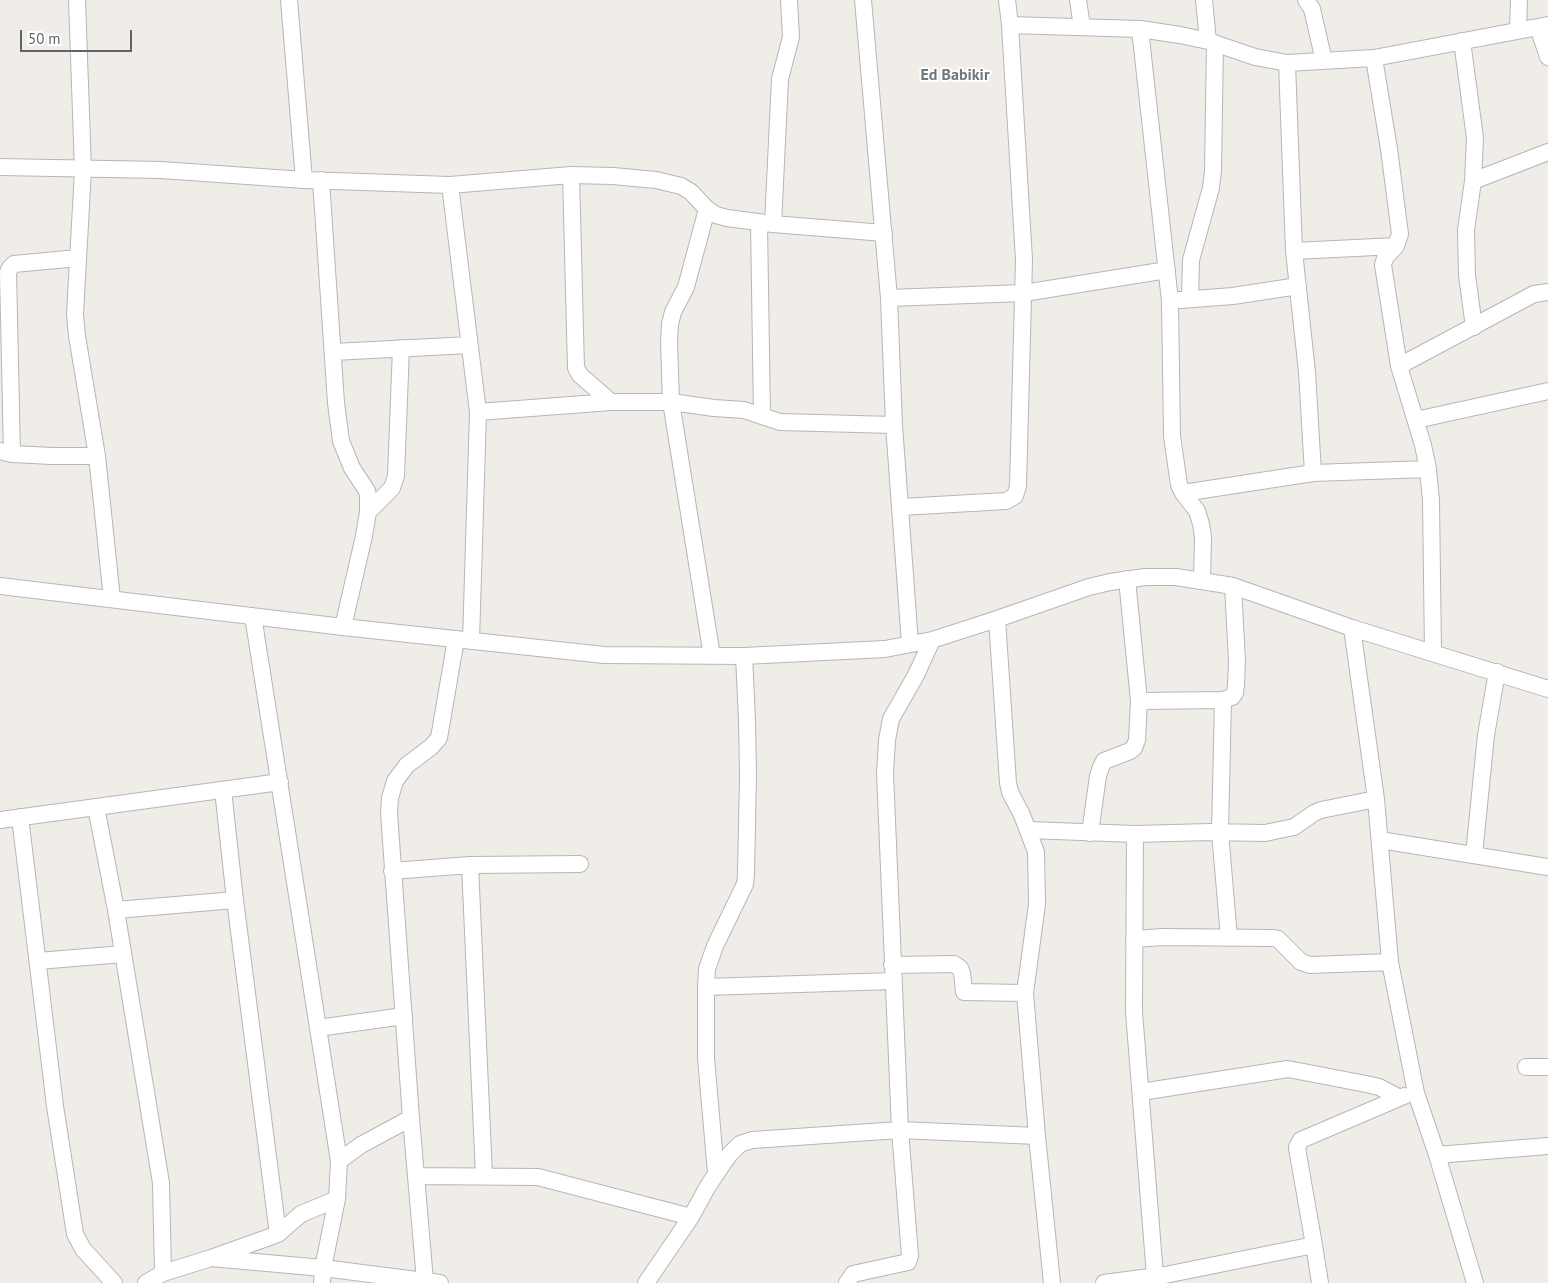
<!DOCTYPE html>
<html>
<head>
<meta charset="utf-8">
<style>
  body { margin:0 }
  #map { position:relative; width:1548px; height:1283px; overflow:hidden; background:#f0ede8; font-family:"PT Sans",sans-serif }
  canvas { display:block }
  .scale { position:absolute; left:20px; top:30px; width:112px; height:22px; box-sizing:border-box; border:2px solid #5f6567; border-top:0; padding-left:6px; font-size:15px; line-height:18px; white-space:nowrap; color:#5f6567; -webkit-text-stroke:4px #fff; paint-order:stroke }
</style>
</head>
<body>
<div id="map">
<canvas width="1548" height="1283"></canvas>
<div class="scale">50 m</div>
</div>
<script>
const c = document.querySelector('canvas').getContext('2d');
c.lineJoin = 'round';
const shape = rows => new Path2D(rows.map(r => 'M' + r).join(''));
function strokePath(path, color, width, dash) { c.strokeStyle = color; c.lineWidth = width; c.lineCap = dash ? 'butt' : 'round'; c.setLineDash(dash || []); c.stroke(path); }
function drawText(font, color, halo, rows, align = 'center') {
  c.font = font + ' "PT Sans",sans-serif'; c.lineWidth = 4; c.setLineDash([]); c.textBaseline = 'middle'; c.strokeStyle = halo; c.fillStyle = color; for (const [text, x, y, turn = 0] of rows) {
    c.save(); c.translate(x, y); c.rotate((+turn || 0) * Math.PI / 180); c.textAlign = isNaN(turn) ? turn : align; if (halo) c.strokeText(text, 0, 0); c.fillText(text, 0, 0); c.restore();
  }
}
const minor = shape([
  [77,0,83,170,75,314,77,336,97,456,112,599],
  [289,0,304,180],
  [863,0,889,298,894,425,910,644],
  [1078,0,1082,27],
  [1204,0,1208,41],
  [1306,0,1312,9,1324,61],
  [1010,25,1140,29,1180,35,1208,41,1255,57,1287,63,1374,58,1548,25],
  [1538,27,1548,57],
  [1140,29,1170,301,1172,436,1179,485,1183,493,1197,511,1201,524,1203,537,1202,580],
  [1518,31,1519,0],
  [1462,41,1475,138,1473,181,1466,230,1467,275,1474,327],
  [1374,58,1389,149,1400,234,1396,246,1385,258,1383,265,1399,366,1423,445,1428,469,1431,500,1433,653],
  [1287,63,1294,251,1307,372,1313,473],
  [0,167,161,170,304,180,450,185,571,175,613,176,656,180,681,186,691,192,707,209,716,215,727,218,773,224,884,233],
  [571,175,576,368,580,375,611,402],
  [321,180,336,403,341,441,352,468,367,491,368,496,368,512,364,536,343,627],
  [1473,181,1548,152],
  [450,185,478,412,471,641],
  [707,209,686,287,673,312,670,324,669,342,671,402,712,656],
  [759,223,762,416],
  [773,224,780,79,791,37,789,0],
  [1294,251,1396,246],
  [889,298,1024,293,1167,270],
  [1190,299,1191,260,1211,188,1213,171,1215,43],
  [1180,300,1233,296,1298,286],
  [333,352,470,345],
  [1399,366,1534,294,1548,292],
  [478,412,611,402,671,402,714,408,744,410,780,422,894,425],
  [1416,420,1548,391],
  [0,451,12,454,52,456,97,456],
  [12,454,8,272,10,268,14,264,78,258],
  [1183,493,1313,473,1428,469],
  [901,507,1006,501,1015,496,1018,486,1024,260,1010,25,1007,0],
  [368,512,392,488,396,476,401,348],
  [0,586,343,627,604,655,744,656,885,649,932,640,997,619,1089,587,1110,582,1145,577,1176,577,1233,586,1352,628,1548,689],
  [253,616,339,1161,337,1199,323,1268,322,1283],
  [997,619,1008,783,1010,792,1022,815,1036,852,1037,904,1025,993,1037,1136,1052,1283],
  [1352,628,1376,799,1390,962,1416,1093,1437,1155,1475,1283],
  [1223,700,1220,832,1229,938],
  [1139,701,1223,700,1232,697,1235,693,1236,685,1237,661,1233,586],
  [223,790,235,900,278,1234],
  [96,807,116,910,161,1183,163,1273],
  [20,817,55,1106,75,1234,83,1249,114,1283],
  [0,820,280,782],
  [1028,830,1135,834,1210,832,1265,833,1294,827,1314,813,1321,810,1376,799],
  [1090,833,1098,776,1101,767,1104,761,1130,751,1134,748,1137,740,1139,701,1127,579],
  [1135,834,1134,1012,1155,1276],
  [1380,840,1548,867],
  [1474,855,1486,735,1497,672],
  [470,865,484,1176],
  [392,871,470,865,580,864],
  [116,910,235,900],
  [1134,939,1163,937,1274,938,1278,939,1301,962,1310,965,1390,962],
  [38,961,123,954],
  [892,965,954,964,960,968,962,973,964,992,1025,993],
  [706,987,893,981],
  [318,1028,404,1016],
  [1526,1067,1548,1067],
  [1141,1092,1288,1069,1366,1084,1379,1087,1398,1097],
  [1437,1155,1548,1146],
  [339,1161,361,1145,411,1118],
  [716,1173,706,1058,706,987,707,969,715,946,745,884,746,874,748,776,747,720,744,656],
  [417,1176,538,1177,691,1217],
  [1314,1245,1298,1154,1297,1147,1301,1140,1404,1096],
  [211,1258,323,1268,440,1283],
  [425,1281,411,1118,389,813,390,798,395,781,407,765,431,747,439,738,456,639],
  [146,1283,163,1273,211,1258,278,1234,301,1214,337,1199],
  [646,1283,691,1217,708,1186,724,1162,730,1154,740,1144,752,1140,900,1130,1037,1136],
  [847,1283,853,1274,908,1262,910,1256,900,1130,885,773,887,740,891,719,916,675,932,640],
  [1104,1283,1165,1275,1314,1245,1320,1283]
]);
strokePath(minor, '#b3b7b9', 18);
strokePath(minor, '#fff', 16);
drawText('bold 16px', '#717779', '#fff', [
  ["Ed Babikir",955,75]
]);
</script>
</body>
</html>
